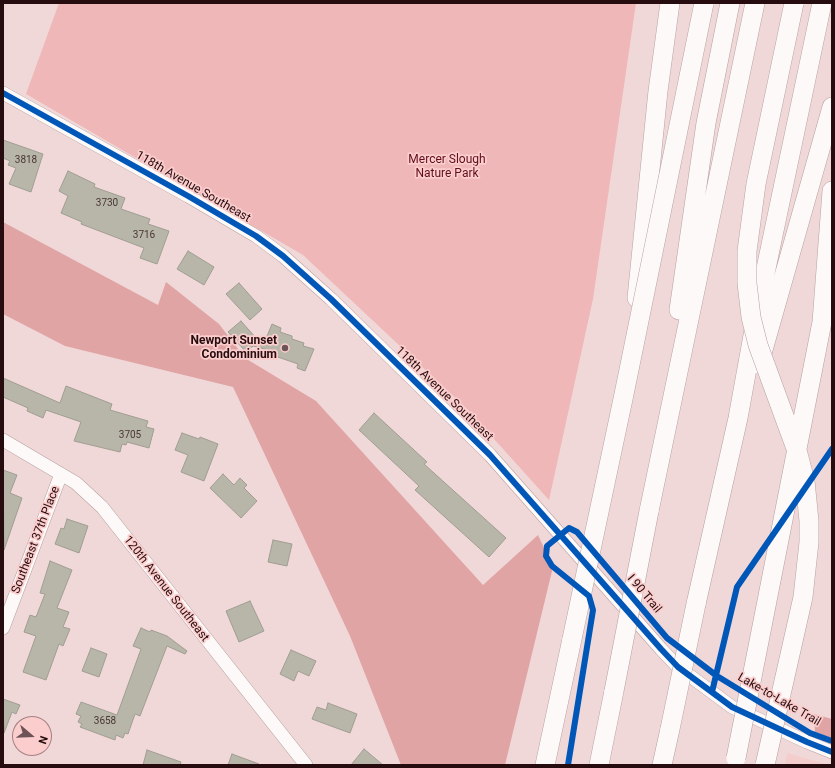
<!DOCTYPE html>
<html>
<head>
<meta charset="utf-8">
<style>
  body { margin:0 }
  #map { position:relative; width:835px; height:768px; overflow:hidden; background:#f0d8d8; font-family:Roboto,sans-serif }
  canvas { display:block }
  .frame { position:absolute; inset:0; border:4px solid #260c0e; pointer-events:none }
  .north { position:absolute; left:12px; top:716px; width:40px; height:40px; box-sizing:border-box; background:#fbcdcd; border:1px solid #a68081; border-radius:50%; rotate:109deg; font-size:11px; font-weight:700; line-height:16px; text-align:center; color:#260c0e }
  .north::after { content:''; display:block; margin:auto; width:14px; height:18px; background:#6d5355; clip-path:polygon(50% 0,100% 100%,50% 72%,0 100%) }
</style>
</head>
<body>
<div id="map">
<canvas width="835" height="768"></canvas>
<div class="frame"></div>
<div class="north">N</div>
</div>
<script>
const c = document.querySelector('canvas').getContext('2d');
c.lineJoin = 'round';
function paint(path, color) { c.fillStyle = color; c.fill(path, 'evenodd'); }
const shape = rows => new Path2D(rows.map(r => 'M' + r).join(''));
function strokePath(path, color, width, dash) { c.strokeStyle = color; c.lineWidth = width; c.lineCap = dash ? 'butt' : 'round'; c.setLineDash(dash || []); c.stroke(path); }
function drawText(font, color, halo, rows, align = 'center') {
  c.font = font + ' Roboto,sans-serif'; c.lineWidth = 3.5; c.setLineDash([]); c.textBaseline = 'middle'; c.strokeStyle = halo; c.fillStyle = color; for (const [text, x, y, turn = 0] of rows) {
    c.save(); c.translate(x, y); c.rotate((+turn || 0) * Math.PI / 180); c.textAlign = isNaN(turn) ? turn : align; if (halo) c.strokeText(text, 0, 0); c.fillText(text, 0, 0); c.restore();
  }
}
paint(shape([
  [787,753,829,765,785,765]
]), '#f4cdcd');
paint(shape([
  [59,3,636,3,593,299,549,500,467,409,303,255,26,94]
]), '#efb7b8');
paint(shape([
  [3,222,158,305,166,282,219,324,245,358,316,401,483,585,538,535,553,567,505,765,401,765,350,636,233,387,65,346,3,314],
  [814,714,832,719,832,738,815,732]
]), '#e1a4a5');
const building = shape([
  [3,140,43,154,31,192,9,184,16,168,8,165,10,161,3,158,3,140],
  [68,171,95,184,94,187,125,198,121,209,150,219,148,224,169,231,157,264,140,258,144,248,81,224,82,222,61,213,68,196,59,191,68,171],
  [188,251,214,267,204,285,177,269,188,251],
  [239,283,262,309,250,320,226,294,239,283],
  [241,321,263,346,272,324,281,328,280,332,292,336,292,339,304,343,303,346,314,349,305,371,297,368,298,364,272,355,272,351,253,346,246,352,228,332,241,321],
  [3,378,60,403,66,386,112,404,110,410,148,421,146,427,154,429,149,448,127,442,126,445,122,444,120,452,74,441,81,422,46,410,43,418,27,411,28,408,3,397,3,378],
  [374,413,427,462,424,464,506,538,489,557,415,490,419,486,359,430,374,413],
  [182,433,199,439,200,437,218,444,204,481,181,472,188,455,175,450,182,433],
  [3,470,17,475,10,493,22,498,4,550,3,470],
  [223,474,234,485,240,478,247,485,244,488,257,501,241,518,210,488,223,474],
  [67,519,88,526,79,553,55,544,61,528,64,529,67,519],
  [273,540,292,544,287,566,268,562,273,540],
  [50,561,72,570,57,608,69,612,63,627,70,629,63,646,59,644,46,680,23,672,36,636,24,632,30,615,36,617,45,594,40,593,50,561],
  [250,601,264,631,239,642,226,611,250,601],
  [141,628,150,632,151,630,167,636,187,651,185,654,167,646,140,716,135,714,128,734,125,733,123,738,116,735,115,740,80,727,82,724,78,722,81,716,76,714,81,702,117,715,141,649,133,646,141,628],
  [91,648,107,654,99,677,82,671,91,648],
  [291,650,316,661,309,676,298,671,294,681,280,674,291,650],
  [3,699,20,705,16,714,12,712,4,733,3,699],
  [328,703,357,714,350,733,312,719,317,707,326,710,328,703],
  [364,749,383,765,351,765,364,749],
  [147,750,181,762,180,765,143,765,147,750],
  [232,754,259,764,258,765,228,765,232,754]
]);
paint(building, '#b7b6a9');
strokePath(building, '#a09d93', 1);
const minor = shape([
  [3,93,188,196,256,236,283,256,331,299,490,455,661,649,678,667,732,707,807,742,832,752],
  [3,440,76,483,102,507,306,765],
  [3,628,61,474]
]);
const highway = shape([
  [637,298,658,91,670,3],
  [679,310,706,123,730,3],
  [822,322,832,191],
  [759,364,832,107],
  [649,511,755,3],
  [696,604,738,418,760,297,822,3],
  [545,765,572,639],
  [599,765,614,691],
  [662,765,670,729]
]);
strokePath(minor, '#b7a0a0', 14);
strokePath(highway, '#b7a0a0', 20);
strokePath(minor, '#fdf9f9', 13);
strokePath(highway, '#fdf9f9', 19);
const highwayBridge = shape([
  [572,639,623,399,704,3],
  [614,691,649,511],
  [670,729,696,604],
  [736,758,822,322],
  [765,765,803,597,809,542,809,521,805,481,798,454,758,345,751,317,747,283,747,251,756,184,794,3]
]);
strokePath(highwayBridge, '#b7a0a0', 20, []);
strokePath(highwayBridge, '#fdf9f9', 19);
strokePath(shape([
  [3,93,188,196,256,236,283,256,331,299,490,455,661,649,678,667,732,707,807,742,832,752],
  [712,692,737,587,832,449],
  [568,765,593,610,589,596,552,566,546,556,547,546,569,528,577,532,667,638,717,676,810,733,832,741]
]), '#0057b8', 6);
for (const [x, y, r, color] of [
  [285,348,4,"#6d5355"]
]) { const dot = new Path2D(); dot.arc(x, y, r, 0, 2 * Math.PI); c.fillStyle = color; c.fill(dot); strokePath(dot, '#fbcdcd', 1.5); }
drawText('10px', '#4a3635', null, [
  ["3818",26,160],
  ["3730",107,203],
  ["3716",144,235],
  ["3705",130,435],
  ["3658",105,721]
]);
drawText('12px', '#610d1a', '#fbcdcd', [
  ["Mercer Slough",447,160],
  ["Nature Park",447,174]
]);
drawText('12px', '#260c0e', '#fbcdcd', [
  ["118th Avenue Southeast",193,187,30],
  ["118th Avenue Southeast",444,394,44],
  ["Southeast 37th Place",36,540,-69],
  ["120th Avenue Southeast",166,589,52],
  ["I 90 Trail",644,594,50],
  ["Lake-to-Lake Trail",779,700,30]
]);
drawText('bold 12px', '#260c0e', '#fbcdcd', [
  ["Newport Sunset",277,341],
  ["Condominium",277,355]
], 'right');
</script>
</body>
</html>
